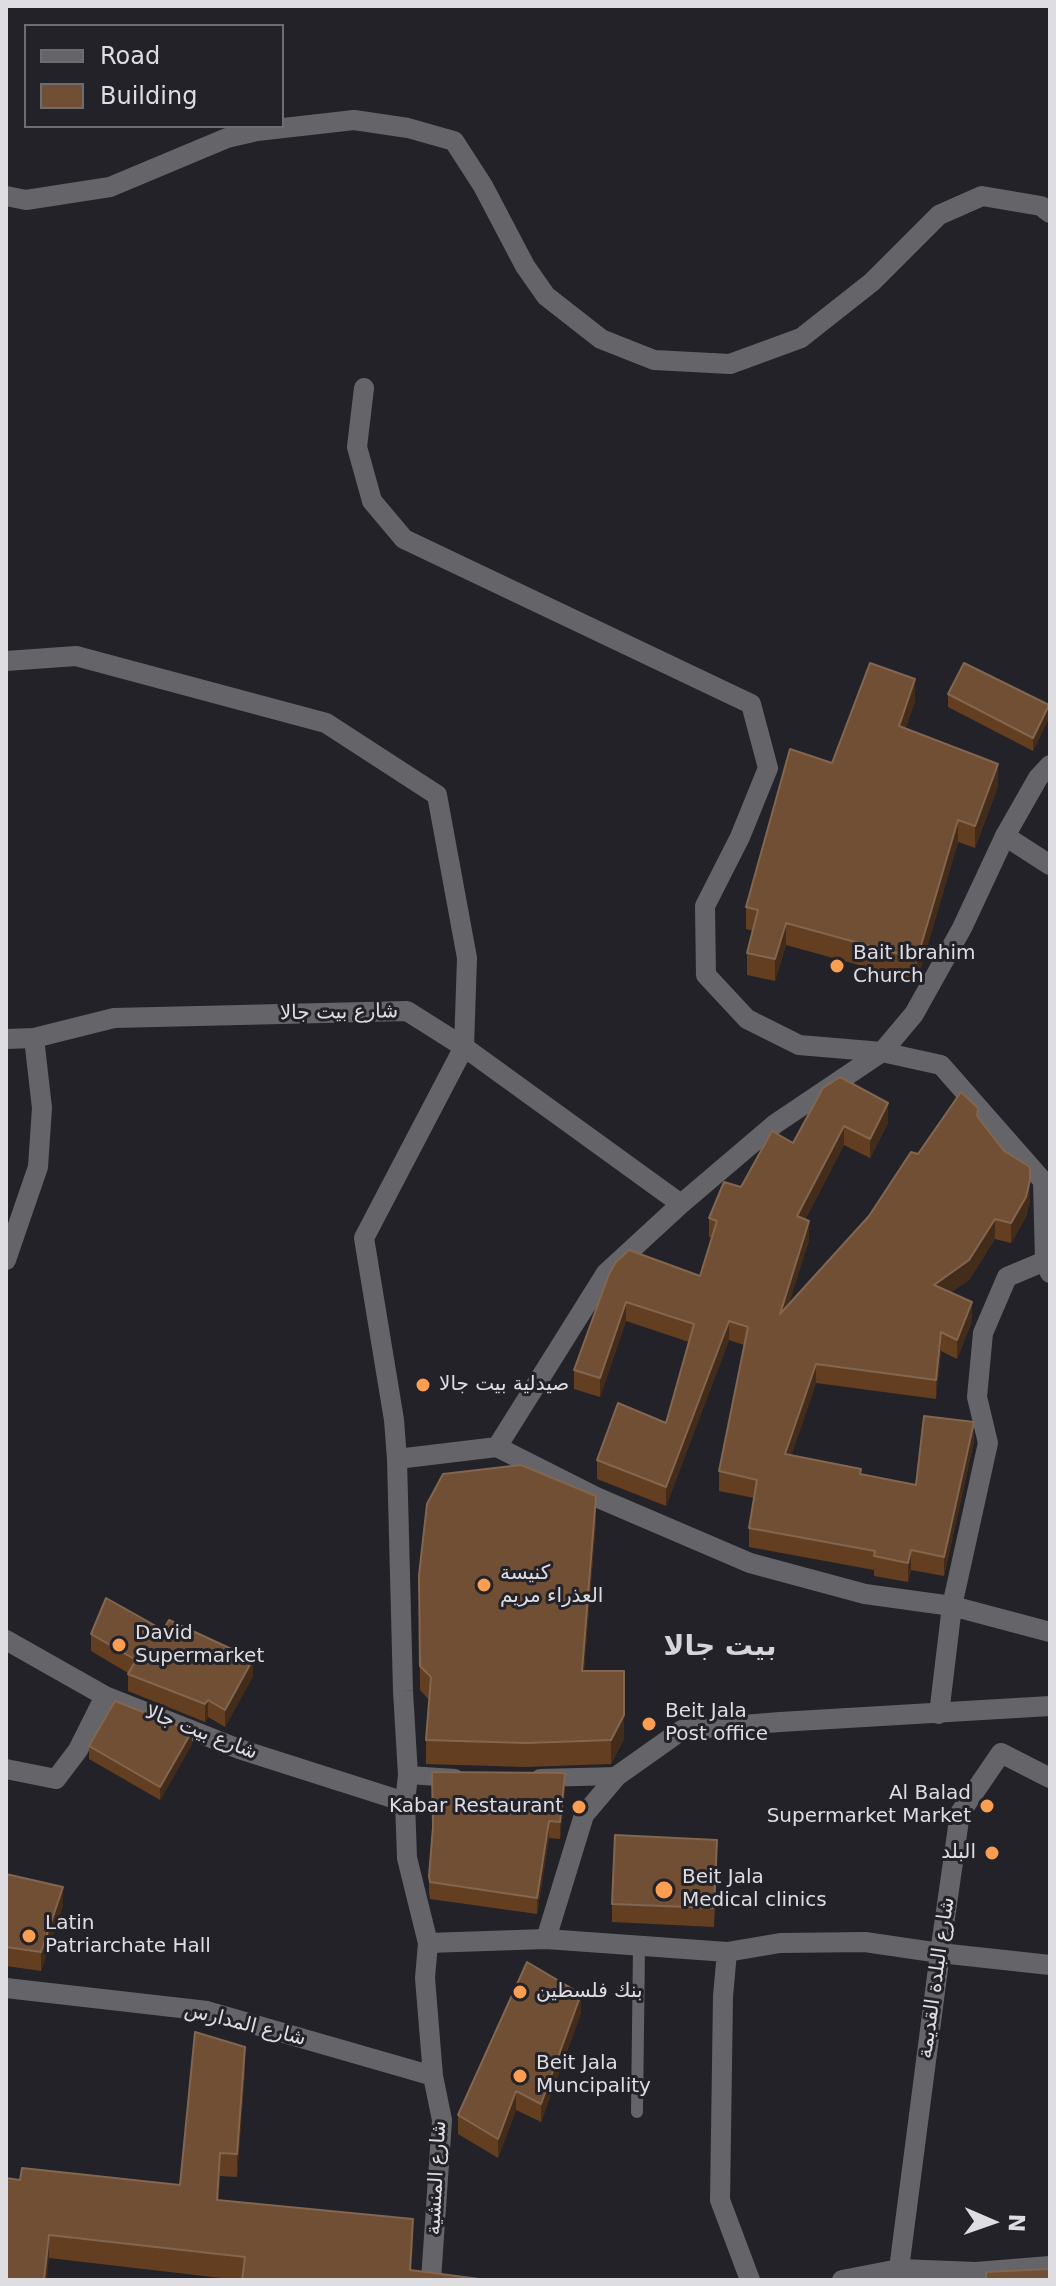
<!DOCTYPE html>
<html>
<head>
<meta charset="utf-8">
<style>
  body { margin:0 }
  #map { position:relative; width:1056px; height:2286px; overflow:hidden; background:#222228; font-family:"DejaVu Sans",sans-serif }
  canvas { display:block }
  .frame { position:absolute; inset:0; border:8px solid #dedee2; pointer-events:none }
  .legend { position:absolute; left:24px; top:24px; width:260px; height:104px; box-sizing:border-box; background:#222228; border:2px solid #6d6d72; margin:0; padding:10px 14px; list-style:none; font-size:24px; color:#dedee2 }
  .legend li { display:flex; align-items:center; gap:16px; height:40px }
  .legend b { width:40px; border:2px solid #6d6d72 }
  .north { position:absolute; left:952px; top:2182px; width:80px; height:80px; -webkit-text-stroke:6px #222228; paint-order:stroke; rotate:92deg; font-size:22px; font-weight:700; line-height:32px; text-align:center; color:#dedee2 }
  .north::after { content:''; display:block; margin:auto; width:28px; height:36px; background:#dedee2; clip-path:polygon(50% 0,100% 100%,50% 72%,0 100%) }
</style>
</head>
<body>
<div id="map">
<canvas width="1056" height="2286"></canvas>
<div class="frame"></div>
<ul class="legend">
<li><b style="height:10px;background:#656569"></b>Road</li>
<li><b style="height:22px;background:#704f35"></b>Building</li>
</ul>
<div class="north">N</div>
</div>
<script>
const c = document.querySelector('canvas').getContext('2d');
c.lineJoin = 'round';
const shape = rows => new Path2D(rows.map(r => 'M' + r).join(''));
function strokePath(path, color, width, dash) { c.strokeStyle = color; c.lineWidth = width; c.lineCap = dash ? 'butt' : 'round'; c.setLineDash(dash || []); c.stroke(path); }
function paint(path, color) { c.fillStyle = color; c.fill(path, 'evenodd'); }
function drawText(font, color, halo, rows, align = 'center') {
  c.font = font + ' "DejaVu Sans","Noto Naskh Arabic",sans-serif'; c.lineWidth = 6; c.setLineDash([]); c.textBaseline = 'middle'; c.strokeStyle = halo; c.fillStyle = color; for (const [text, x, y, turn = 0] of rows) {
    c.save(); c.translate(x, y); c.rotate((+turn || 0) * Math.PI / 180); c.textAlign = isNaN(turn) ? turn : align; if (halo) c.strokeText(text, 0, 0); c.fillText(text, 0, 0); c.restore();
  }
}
strokePath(shape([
  [637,2112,639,1946]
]), '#656569', 12);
strokePath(shape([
  [408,1775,455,1778],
  [540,1778,617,1776]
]), '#656569', 18);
strokePath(shape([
  [6,196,26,200,110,187,227,138,257,131,354,120,408,128,454,141,483,186,525,266,546,296,601,339,654,360,730,364,801,338,872,282,939,215,982,196,1041,206,1050,213],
  [364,388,357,447,372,501,404,539,751,704,768,768,740,837,705,906,706,975,747,1019,799,1045,882,1052,941,1065,1043,1181,1045,1261,1050,1273],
  [6,661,76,656,326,723,437,795,467,958,464,1047],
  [1005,836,1050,865],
  [6,1260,38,1167,42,1108,34,1038],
  [497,1447,596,1497,750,1563,865,1594,952,1606,1050,1632],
  [6,1640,105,1696,239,1749,405,1802],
  [939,1714,952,1606,988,1443,977,1397,983,1333,1007,1277,1045,1261],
  [6,1769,56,1779,78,1750,105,1696],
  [546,1939,584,1815,617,1776,682,1730,780,1722,1050,1706],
  [428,1943,546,1939,727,1952],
  [899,2269,940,1953,960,1813,1001,1753,1050,1778],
  [750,2280,720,2200,723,1996,727,1952,780,1943,865,1942,940,1953,1050,1965],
  [842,2280,899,2269,976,2272,1050,2266]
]), '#656569', 20);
strokePath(shape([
  [6,1039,34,1038,114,1018,407,1011,464,1047,681,1204],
  [397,1459,394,1420,364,1238,464,1047],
  [6,1988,207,2011,433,2076],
  [431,2280,442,2120,433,2076,425,1978,428,1943,407,1858,405,1802,408,1775,403,1691,397,1459,497,1447,606,1273,681,1204,775,1124,882,1052,914,1014,962,928,1005,836,1038,778,1050,765]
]), '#656569', 20);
paint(shape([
  [948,694,1049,718,1033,751,948,707],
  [915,701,905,729,998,786,975,848,958,842,917,981,786,945,775,981,747,975,747,953,753,931,746,929,746,907,832,763],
  [823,1088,888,1123,870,1158,844,1145,805,1220,809,1240,789,1303,869,1216,918,1154,978,1118,1030,1200,1026,1217,1011,1243,995,1239,969,1280,951,1292,972,1321,957,1359,941,1351,936,1399,816,1383,791,1456,861,1474,916,1485,974,1441,944,1576,911,1570,908,1582,874,1576,874,1570,749,1547,749,1528,754,1498,719,1491,719,1471,744,1345,729,1340,666,1506,597,1479,597,1460,666,1423,689,1342,626,1321,600,1397,574,1389,574,1370,609,1274,700,1276,712,1238,709,1237,709,1218,741,1187,793,1143],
  [596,1520,584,1671,624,1739,611,1764,526,1767,426,1764,426,1740,429,1700,420,1690,419,1575],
  [163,1630,253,1676,225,1727,208,1717,205,1722,128,1691,128,1673,91,1651,91,1634],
  [192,1744,160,1800,89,1759,89,1746],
  [565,1790,560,1839,549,1838,537,1914,430,1899,429,1893,429,1876],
  [717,1859,714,1927,612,1922,612,1904],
  [6,1874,63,1905,41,1971,6,1966],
  [581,2013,541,2122,516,2110,498,2158,458,2134,458,2115],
  [245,2070,237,2177,220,2176,218,2200,413,2243,411,2270,487,2280,238,2280,49,2258,20,2180,180,2185]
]), '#633e20');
paint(shape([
  [915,679,915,701,899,749,899,726],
  [1049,705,1049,718,1033,751,1033,738],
  [998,764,998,786,975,848,975,826],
  [958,820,958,842,917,981,917,959],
  [786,923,786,945,775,981,775,959],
  [888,1103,888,1123,870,1158,870,1139],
  [844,1126,844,1145,797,1236,797,1216],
  [1030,1180,1030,1200,1026,1217,1011,1243,1011,1223],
  [995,1219,995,1239,969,1280,934,1304,934,1285],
  [809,1221,809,1240,780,1333,780,1314],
  [626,1302,626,1321,600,1397,600,1378],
  [972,1302,972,1321,957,1359,957,1340],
  [729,1321,729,1340,666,1506,666,1487],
  [941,1332,941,1351,936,1399,936,1380],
  [816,1364,816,1383,785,1474,785,1454],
  [974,1422,974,1441,944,1576,944,1557],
  [596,1496,596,1520,582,1695,582,1671],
  [911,1550,911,1570,908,1582,908,1563],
  [253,1659,253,1676,225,1727,225,1710],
  [208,1700,208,1717,205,1722,205,1704],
  [624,1715,624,1739,611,1764,611,1740],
  [192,1731,192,1744,160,1800,160,1787],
  [565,1773,565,1790,560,1839,560,1822],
  [549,1821,549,1838,537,1914,537,1898],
  [63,1887,63,1905,41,1971,41,1952],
  [581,1994,581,2013,541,2122,541,2104],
  [245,2047,245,2070,237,2177,237,2154],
  [516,2091,516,2110,498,2158,498,2139],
  [220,2153,220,2176,217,2223,217,2200],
  [413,2219,413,2243,411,2280,410,2270],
  [49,2235,49,2258,47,2280,44,2280]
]), '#442c1a');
const building = shape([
  [870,663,915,679,899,726,998,764,975,826,958,820,917,959,786,923,775,959,747,953,758,910,746,907,790,749,832,763,870,663],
  [964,663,1049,705,1033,738,948,694,964,663],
  [840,1077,888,1103,870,1139,844,1126,797,1216,809,1221,780,1314,869,1216,911,1152,918,1154,961,1092,978,1108,977,1116,1004,1151,1030,1167,1030,1180,1026,1197,1011,1223,995,1219,969,1260,934,1285,972,1302,957,1340,941,1332,936,1380,816,1364,785,1454,861,1469,860,1474,916,1485,924,1416,974,1422,944,1557,911,1550,908,1563,874,1556,875,1551,749,1528,757,1480,719,1471,748,1327,729,1321,666,1487,597,1460,618,1403,666,1423,694,1324,626,1302,600,1378,574,1370,609,1274,616,1262,629,1250,700,1276,717,1221,709,1218,724,1182,741,1187,772,1131,793,1143,823,1088,840,1077],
  [521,1465,596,1496,582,1671,624,1671,624,1715,611,1740,526,1743,426,1740,431,1677,420,1666,419,1575,427,1504,443,1474,521,1465],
  [106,1598,163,1630,169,1620,253,1659,225,1710,208,1700,205,1704,128,1674,136,1660,91,1634,106,1598],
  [115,1701,192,1731,160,1787,89,1746,115,1701],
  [432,1772,565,1773,560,1822,549,1821,537,1898,430,1882,429,1876,433,1827,432,1772],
  [615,1835,717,1840,714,1908,612,1904,615,1835],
  [6,1874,63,1887,41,1952,6,1947,6,1874],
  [527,1962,581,1994,541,2104,516,2091,498,2139,458,2115,527,1962],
  [195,2032,245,2047,237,2154,220,2153,217,2200,413,2219,410,2270,487,2280,242,2280,245,2257,49,2235,44,2280,6,2280,6,2178,20,2180,22,2168,180,2185,195,2032],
  [1050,2269,1050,2280,986,2280,986,2272,1050,2269]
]);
paint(building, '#704f35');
strokePath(building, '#826650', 2);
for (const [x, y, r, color] of [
  [837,966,8,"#fc9e52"],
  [423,1385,8,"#fc9e52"],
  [484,1585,8,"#fc9e52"],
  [119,1645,8,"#fc9e52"],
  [649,1724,8,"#fc9e52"],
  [987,1806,8,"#fc9e52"],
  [579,1807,8,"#fc9e52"],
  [992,1853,8,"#fc9e52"],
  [664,1890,10,"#fc9e52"],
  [29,1936,8,"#fc9e52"],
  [520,1992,8,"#fc9e52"],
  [520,2076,8,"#fc9e52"]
]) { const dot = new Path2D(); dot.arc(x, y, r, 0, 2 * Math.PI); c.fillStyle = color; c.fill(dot); strokePath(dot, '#222228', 3); }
drawText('20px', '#dedee2', '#222228', [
  ["Bait Ibrahim",853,954],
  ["Church",853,977],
  ["صيدلية بيت جالا",439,1385],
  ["كنيسة",500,1574],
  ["العذراء مريم",500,1597],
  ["David",135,1634],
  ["Supermarket",135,1657],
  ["Beit Jala",665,1712],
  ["Post office",665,1735],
  ["Al Balad",971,1794,"right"],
  ["Supermarket Market",971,1817,"right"],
  ["Kabar Restaurant",563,1807,"right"],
  ["البلد",976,1853,"right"],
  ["Beit Jala",682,1878],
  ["Medical clinics",682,1901],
  ["Latin",45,1924],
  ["Patriarchate Hall",45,1947],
  ["بنك فلسطين",536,1992],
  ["Beit Jala",536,2064],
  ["Muncipality",536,2087]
], 'left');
drawText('20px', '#dedee2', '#222228', [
  ["شارع بيت جالا",339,1013,-1],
  ["شارع بيت جالا",201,1733,21],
  ["شارع البلدة القديمة",937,1978,-82],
  ["شارع المدارس",245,2025,14],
  ["شارع المنشية",437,2178,-87]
]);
drawText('bold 28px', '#d5d5de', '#222228', [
  ["بيت جالا",720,1648]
]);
</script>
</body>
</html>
